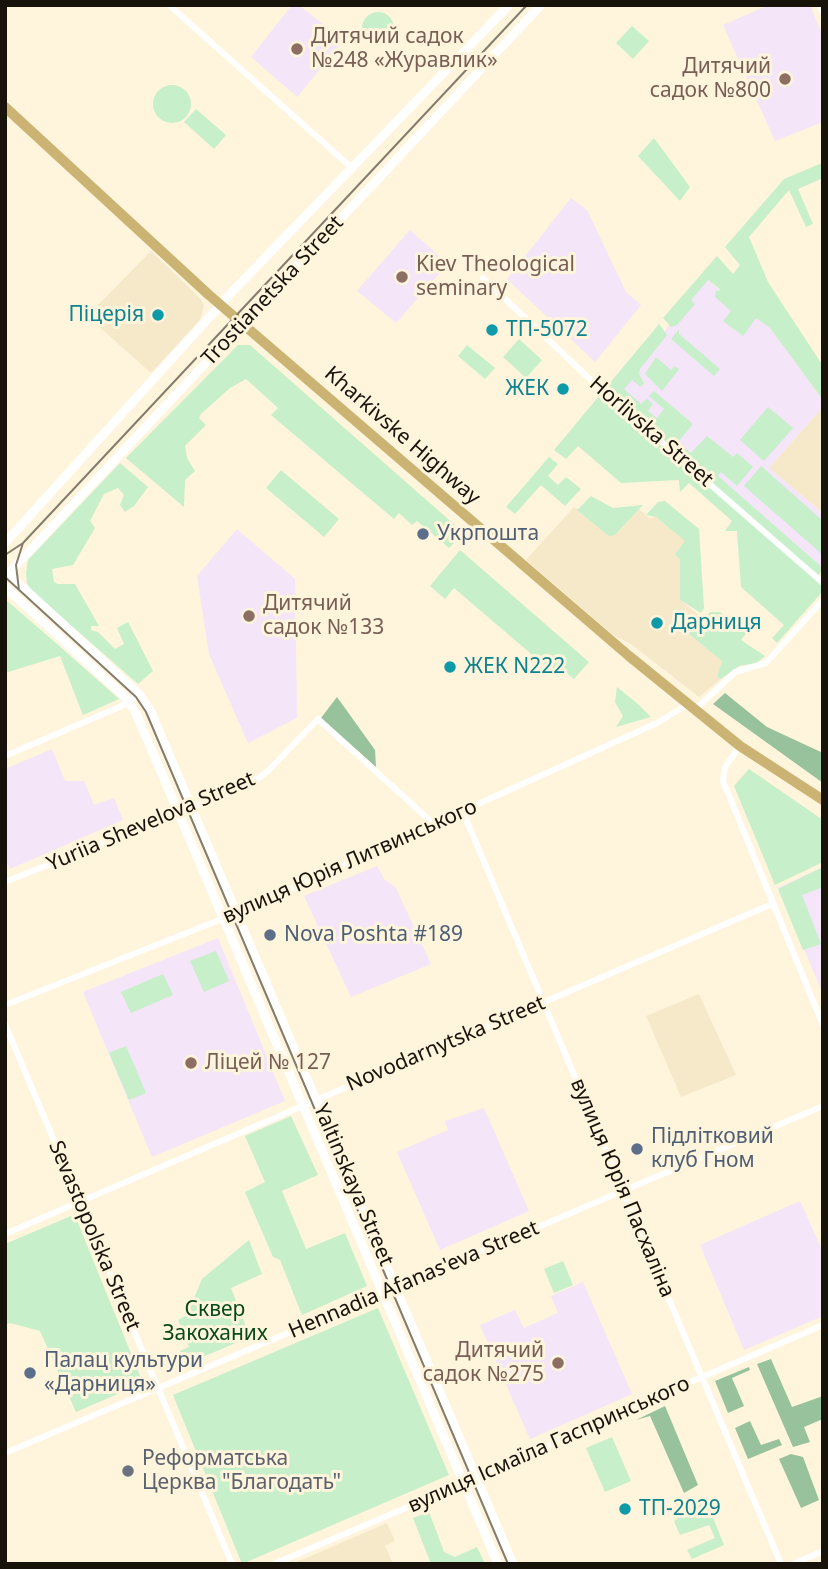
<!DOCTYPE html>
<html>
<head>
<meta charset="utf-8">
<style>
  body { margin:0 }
  #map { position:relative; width:828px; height:1569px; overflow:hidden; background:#fff4dc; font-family:"Noto Sans",sans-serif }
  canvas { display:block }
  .frame { position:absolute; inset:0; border:7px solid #17130b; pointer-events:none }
</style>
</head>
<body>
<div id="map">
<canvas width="828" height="1569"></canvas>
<div class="frame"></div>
</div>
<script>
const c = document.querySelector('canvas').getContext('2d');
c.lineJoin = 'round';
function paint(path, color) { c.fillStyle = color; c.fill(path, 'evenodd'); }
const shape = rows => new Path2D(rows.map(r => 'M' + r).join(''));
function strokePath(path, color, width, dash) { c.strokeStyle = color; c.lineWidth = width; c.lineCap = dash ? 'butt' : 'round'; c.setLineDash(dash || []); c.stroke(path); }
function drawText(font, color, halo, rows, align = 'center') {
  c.font = font + ' "Noto Sans",sans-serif'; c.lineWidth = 6; c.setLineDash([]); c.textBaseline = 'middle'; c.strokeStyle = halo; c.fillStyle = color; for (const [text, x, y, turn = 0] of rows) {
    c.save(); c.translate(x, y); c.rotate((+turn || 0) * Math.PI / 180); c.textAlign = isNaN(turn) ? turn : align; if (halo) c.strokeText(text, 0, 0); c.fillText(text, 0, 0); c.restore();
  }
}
paint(shape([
  [151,251,201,299,204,306,200,320,151,373,87,316],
  [823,407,823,513,769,468],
  [574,507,615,535,639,509,649,518,656,517,686,541,680,559,680,600,704,619,690,634,723,661,717,677,721,679,699,697,631,644,613,635,526,560],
  [699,994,736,1075,681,1097,646,1016],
  [387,1523,395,1541,385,1546,393,1564,292,1564]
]), '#f6e9ca');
paint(shape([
  [292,5,299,5,343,41,297,97,251,57],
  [769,5,810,5,823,36,823,122,775,141,723,25],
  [571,198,587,210,626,292,641,305,595,362,507,279],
  [410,230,448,264,396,323,357,291],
  [707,280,770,328,823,400,823,407,769,468,823,513,823,568,617,389],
  [237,529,295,579,297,718,248,743,209,654,197,576],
  [52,749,65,781,84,781,94,805,114,798,123,820,10,869,5,859,5,769],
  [377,866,384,879,396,888,431,964,351,997,304,896],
  [823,867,823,994,778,888],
  [218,938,285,1101,152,1157,83,992],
  [484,1108,529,1211,440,1250,397,1152,448,1130,445,1121],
  [800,1201,823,1252,823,1316,744,1350,700,1245],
  [583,1282,632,1394,530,1439,480,1325,515,1310,524,1328,558,1313,551,1296]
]), '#f4e5f9');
paint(shape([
  '362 28a16 16 0 1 1 32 0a16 16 0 1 1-32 0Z',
  [632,26,649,41,633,59,616,43],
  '153 104a19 19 0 1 1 38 0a19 19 0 1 1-38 0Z',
  [196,109,226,135,214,149,184,122],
  [654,138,690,187,680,201,638,156],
  [822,163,823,178,798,189,813,224,806,227,789,190,749,237,768,282,823,366,823,400,770,328,756,318,743,336,723,321,731,311,715,297,716,291,721,290,708,280,691,300,695,304,677,325,671,327,663,318,717,256,733,274,740,265,725,247,784,179],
  [659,324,667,335,640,369,639,374,644,383,641,387,632,380,624,389,641,404,647,399,653,404,648,411,657,418,664,409,649,396,654,391,693,424,678,442,691,453,707,436,733,457,737,453,753,467,737,486,721,472,718,476,823,568,817,578,823,583,823,591,777,643,772,638,784,625,741,587,737,531,725,531,732,521,689,483,680,492,679,480,621,483,578,446,566,459,554,450],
  [679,329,679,334,720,369,714,376,671,339],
  [519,339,542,360,526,378,503,357],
  [238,345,250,345,464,533,449,548,417,521,412,525,399,513,394,519,271,415,278,408,246,379,230,388,201,414,199,418,206,425,185,446,187,458,195,471,185,480,184,507,126,458],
  [467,345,495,368,485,379,458,356],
  [656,357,671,370,675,366,679,369,662,391,645,374],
  [768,407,793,428,764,461,740,440],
  [549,457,558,464,548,476,558,485,566,477,581,489,565,506,541,485,515,514,506,507],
  [120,463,148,487,134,506,125,512,120,505,124,495,118,488,104,494,90,521,95,528,73,565,52,569,54,582,58,584,75,584,99,626,91,626,91,630,98,632,115,649,124,644,117,628,128,622,153,671,138,684,33,592,27,583,26,573,28,560],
  [761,466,823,521,823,555,744,486],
  [281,470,339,519,324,537,266,488],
  [591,496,613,508,643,505,615,535,609,536,577,510],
  [665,501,699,529,704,608,701,613,680,600,680,559,675,554,685,541,656,517,646,515,658,502],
  [460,550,589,662,574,679,565,672,558,677,454,588,445,599,430,586],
  [5,599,57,644,119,699,83,715,60,656,5,673],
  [710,612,720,612,747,632,741,640,765,656,756,663,739,666,721,679,717,677,722,661,689,634],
  [617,687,639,705,651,717,616,727,623,716,615,702],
  [749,769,823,820,823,862,775,885,734,786],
  [823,867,823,887,802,895,821,944,803,950,778,889],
  [216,951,229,981,204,992,190,961],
  [163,974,173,995,131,1013,121,992],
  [126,1046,146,1093,129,1100,109,1053],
  [291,1116,318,1175,282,1191,306,1249,345,1233,367,1286,302,1315,280,1260,273,1257,245,1192,265,1182,245,1136],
  [71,1216,76,1218,143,1383,76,1412,40,1331,10,1323,5,1325,5,1244],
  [249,1240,262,1274,231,1288,250,1337,186,1364,180,1351,189,1347,178,1320,187,1315,202,1279],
  [563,1261,573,1285,554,1293,544,1269],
  [378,1308,449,1475,242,1564,173,1395],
  [612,1437,631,1481,605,1492,586,1448],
  [706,1500,724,1545,692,1559,687,1550,715,1538,709,1525,680,1535,674,1521],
  [429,1512,444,1552,455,1557,477,1547,485,1564,431,1564,413,1518]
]), '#c6efca');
paint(shape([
  [725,693,767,727,823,753,823,783,713,704],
  [337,697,375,750,376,767,321,718],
  [771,1359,792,1407,823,1396,823,1419,804,1427,810,1442,793,1447,757,1364],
  [749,1367,750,1370,732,1378,744,1406,728,1413,715,1381],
  [665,1406,698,1485,684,1493,650,1416,636,1420],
  [750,1421,761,1445,779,1439,782,1445,748,1459,735,1428],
  [791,1454,803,1457,819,1500,801,1508,779,1459]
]), '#97c29c');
strokePath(shape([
  [169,5,352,168],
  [819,5,823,13],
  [483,278,595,384,823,583],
  [695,710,735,672,766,663,823,600],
  [740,746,725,767,723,781,823,1025],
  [5,756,124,705,139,694],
  [463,812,781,1564],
  [5,882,249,785,268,771,318,719,435,825],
  [5,1005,242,911,657,723,687,705],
  [5,1024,232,1564],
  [5,1234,772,904],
  [5,1453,823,1106],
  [274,1564,509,1464,623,1411,823,1325],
  [793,1564,823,1551]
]), '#fff', 6);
strokePath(shape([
  [5,543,233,291,509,5],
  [5,571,139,694,151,712,513,1564],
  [6,576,541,5],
  [5,587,124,696,136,713,498,1564]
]), '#fff', 9);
strokePath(shape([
  [5,107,209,295,629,656,740,746,823,800]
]), '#cbb473', 10);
strokePath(shape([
  [5,555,23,543,527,5],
  [5,577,136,697,146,712,508,1564],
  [19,590,16,565,23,543]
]), '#847d6d', 2);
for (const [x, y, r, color] of [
  [297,49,7,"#8d6e63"],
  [785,79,7,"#8d6e63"],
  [402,277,7,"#8d6e63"],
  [158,315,7,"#0f9aa8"],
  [492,330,7,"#0f9aa8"],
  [563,389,7,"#0f9aa8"],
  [423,534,7,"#5c6f8a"],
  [249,616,7,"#8d6e63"],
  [657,623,7,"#0f9aa8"],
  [450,667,7,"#0f9aa8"],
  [270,935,7,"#5c6f8a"],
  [191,1063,7,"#8d6e63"],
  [637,1149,7,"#5c6f8a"],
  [558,1363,7,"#8d6e63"],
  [30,1373,7,"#5c6f8a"],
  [128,1471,7,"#6b7280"],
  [625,1509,7,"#0f9aa8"]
]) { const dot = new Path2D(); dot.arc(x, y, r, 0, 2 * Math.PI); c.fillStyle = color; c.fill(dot); strokePath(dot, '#fff4dc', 2.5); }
drawText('21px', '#785e54', '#fff4dc', [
  ["Дитячий садок",311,37],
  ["№248 «Журавлик»",311,61],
  ["Дитячий",771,67,"right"],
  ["садок №800",771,91,"right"],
  ["Kiev Theological",416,265],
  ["seminary",416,289],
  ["Дитячий",263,604],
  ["садок №133",263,628],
  ["Ліцей № 127",205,1063],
  ["Дитячий",544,1351,"right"],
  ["садок №275",544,1375,"right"]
], 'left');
drawText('21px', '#17130b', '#fff4dc', [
  ["Trostianetska Street",273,291,-47],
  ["Horlivska Street",651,432,41],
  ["Kharkivske Highway",402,436,41],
  ["Yuriia Shevelova Street",151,822,-23],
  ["вулиця Юрія Литвинського",350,862,-24],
  ["Novodarnytska Street",446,1044,-23],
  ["Yaltinskaya Street",353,1185,67],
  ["вулиця Юрія Пасхаліна",622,1188,67],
  ["Sevastopolska Street",94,1236,67],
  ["Hennadia Afanas'eva Street",414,1280,-23],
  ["вулиця Ісмаїла Гаспринського",549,1445,-24]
]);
drawText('21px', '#0d838f', '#fff4dc', [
  ["Піцерія",144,315,"right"],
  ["ТП-5072",506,330],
  ["ЖЕК",549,389,"right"],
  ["Дарниця",671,623],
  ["ЖЕК N222",464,667],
  ["ТП-2029",639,1509]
], 'left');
drawText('21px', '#4e5e75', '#fff4dc', [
  ["Укрпошта",437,534],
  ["Nova Poshta #189",284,935],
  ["Підлітковий",651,1137],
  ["клуб Гном",651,1161],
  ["Палац культури",44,1361],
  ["«Дарниця»",44,1385]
], 'left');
drawText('21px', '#064a1b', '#fff4dc', [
  ["Сквер",215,1310],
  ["Закоханих",215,1334]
]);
drawText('21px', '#5b616d', '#fff4dc', [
  ["Реформатська",142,1459],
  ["Церква \"Благодать\"",142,1483]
], 'left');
</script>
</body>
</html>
